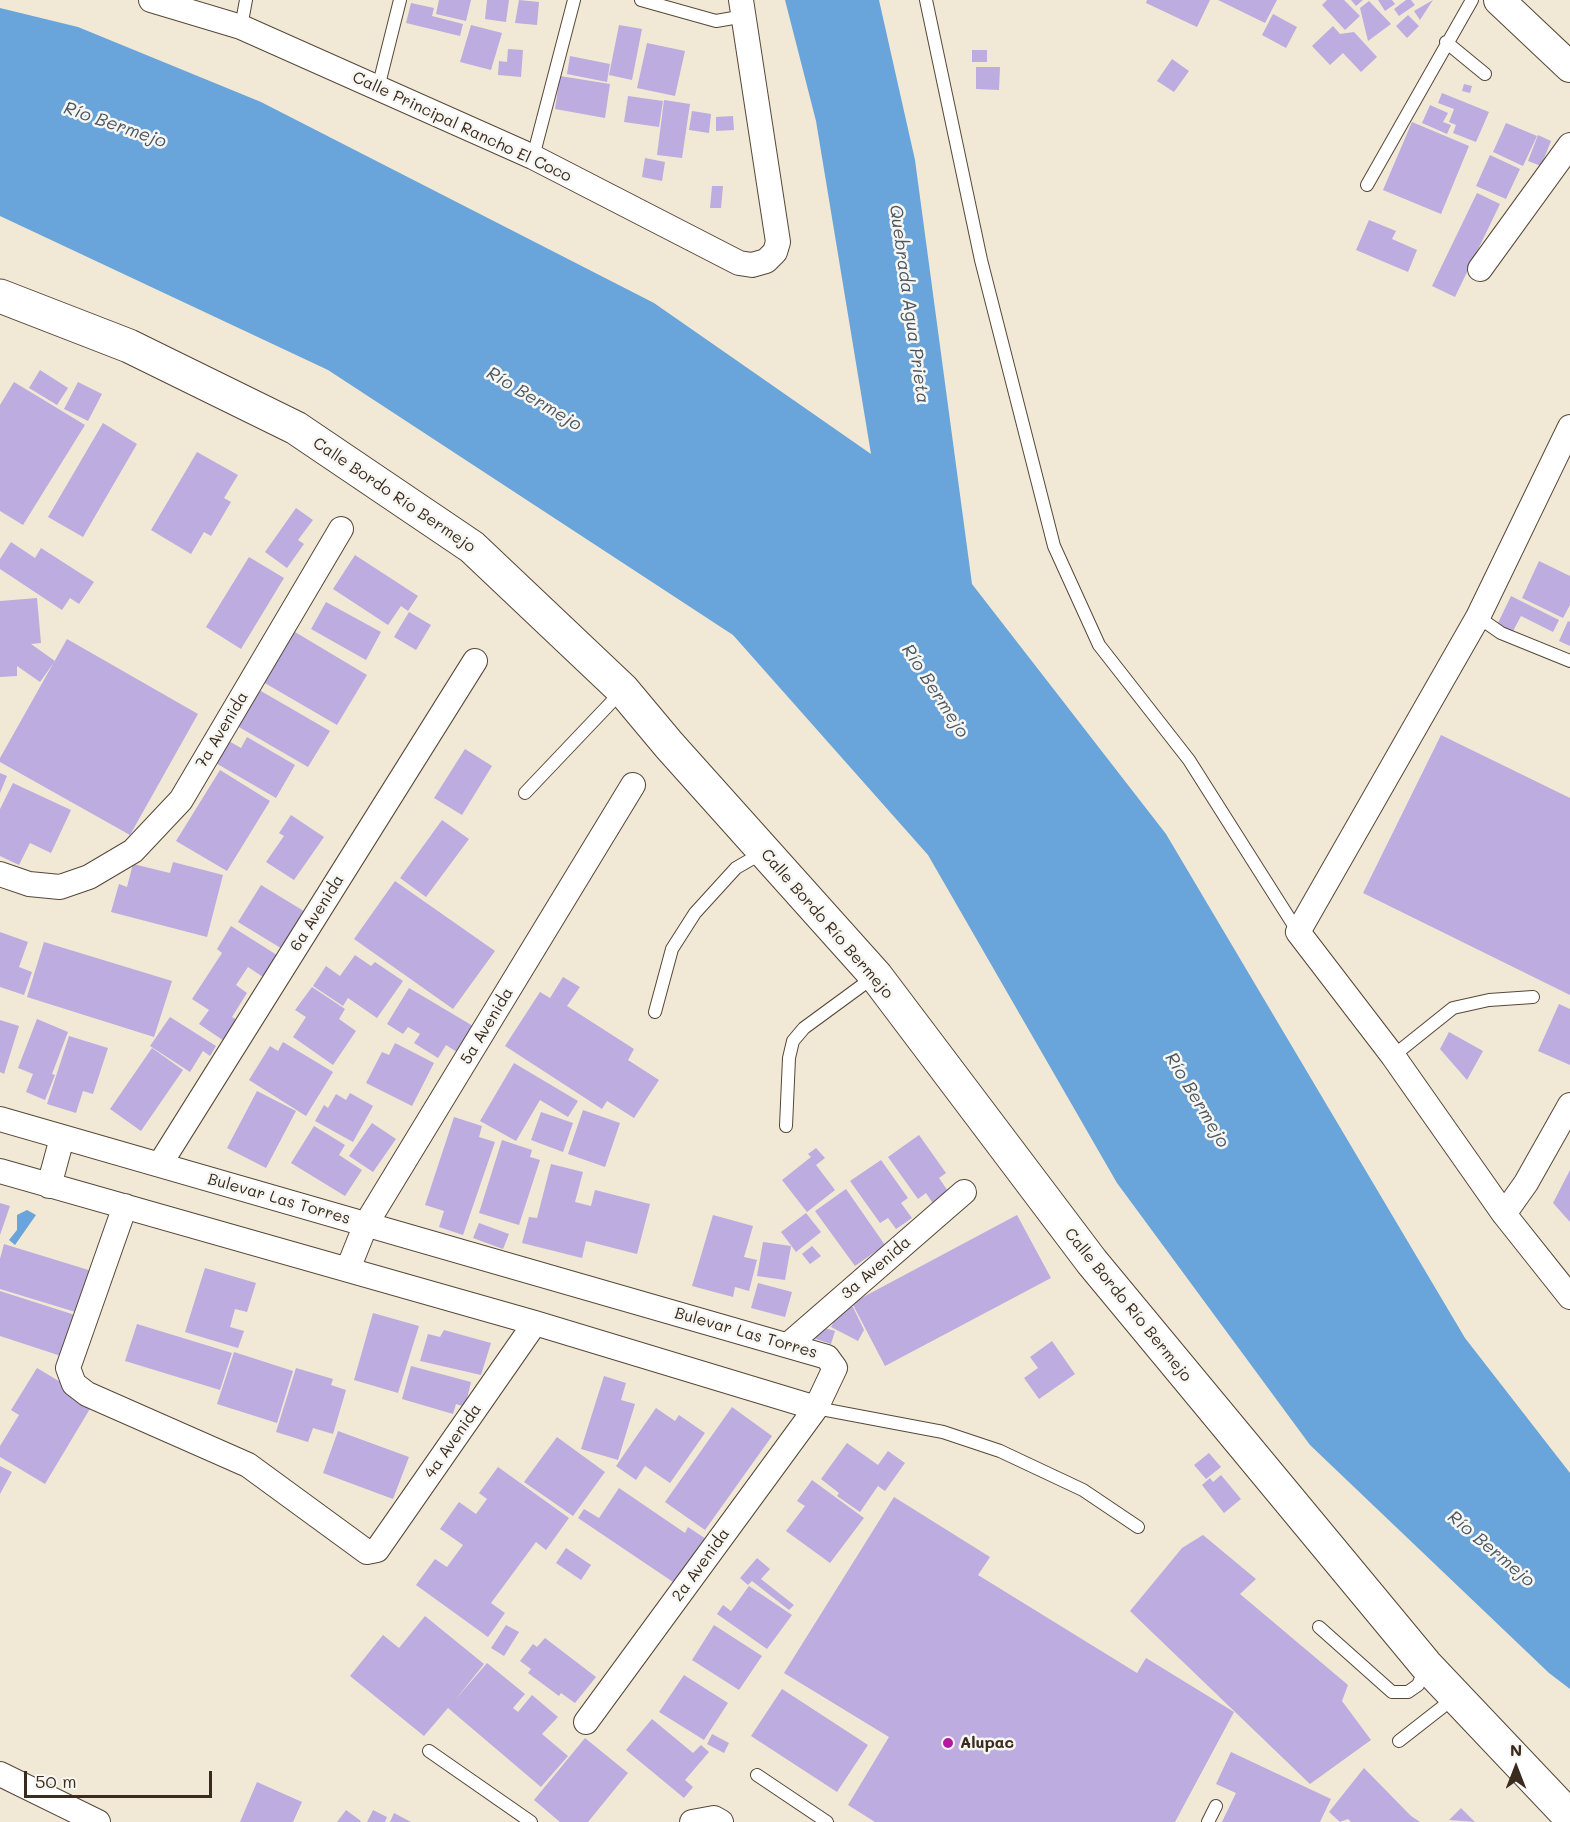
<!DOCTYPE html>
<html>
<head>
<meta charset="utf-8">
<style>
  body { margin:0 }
  #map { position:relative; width:1570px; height:1822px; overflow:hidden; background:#f1e9d5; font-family:Mali,sans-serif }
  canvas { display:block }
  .north { position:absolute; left:1486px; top:1738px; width:60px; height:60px; -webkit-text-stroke:4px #f6f6f2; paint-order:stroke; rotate:0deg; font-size:16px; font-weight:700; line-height:24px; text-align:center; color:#3b2a1e }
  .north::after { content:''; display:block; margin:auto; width:21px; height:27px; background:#3b2a1e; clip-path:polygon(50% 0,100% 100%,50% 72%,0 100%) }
  .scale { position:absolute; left:24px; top:1771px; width:188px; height:27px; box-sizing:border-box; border:3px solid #3b2a1e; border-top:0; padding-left:8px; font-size:18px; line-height:21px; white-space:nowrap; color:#3b2a1e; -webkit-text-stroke:4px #f6f6f2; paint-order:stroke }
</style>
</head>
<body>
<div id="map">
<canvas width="1570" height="1822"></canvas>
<div class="north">N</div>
<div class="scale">50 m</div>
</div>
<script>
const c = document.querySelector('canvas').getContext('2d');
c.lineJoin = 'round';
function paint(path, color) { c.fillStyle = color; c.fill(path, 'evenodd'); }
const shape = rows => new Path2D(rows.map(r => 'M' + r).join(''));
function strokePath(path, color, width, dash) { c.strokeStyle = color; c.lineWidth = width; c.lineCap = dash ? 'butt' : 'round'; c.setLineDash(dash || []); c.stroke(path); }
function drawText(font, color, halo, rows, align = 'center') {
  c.font = font + ' Mali,sans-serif'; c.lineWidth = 5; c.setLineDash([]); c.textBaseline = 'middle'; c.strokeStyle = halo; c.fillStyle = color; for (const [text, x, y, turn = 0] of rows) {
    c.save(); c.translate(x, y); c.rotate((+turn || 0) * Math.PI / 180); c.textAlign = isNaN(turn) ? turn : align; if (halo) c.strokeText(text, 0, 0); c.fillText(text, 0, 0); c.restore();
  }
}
paint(shape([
  [785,0,879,0,915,160,972,584,1166,834,1465,1338,1570,1473,1570,1689,1549,1673,1310,1445,1117,1183,928,855,733,635,328,370,0,216,0,8,78,27,261,102,654,303,871,454,816,121],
  [27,1210,36,1215,15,1245,9,1240,17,1230,17,1215]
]), '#69a5da');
paint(shape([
  [439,0,471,0,466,21,436,14],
  [487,0,509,0,506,22,485,19],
  [519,0,539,2,537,25,515,23],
  [1147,0,1210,0,1197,27,1146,3],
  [1218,0,1277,0,1265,23],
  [1327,0,1344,0,1360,16,1345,30,1322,5],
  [1351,0,1363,0,1356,6],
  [1378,0,1392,0,1395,4,1385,11],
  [1406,0,1411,0,1415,5,1399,16,1394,9],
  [1433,0,1420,20,1414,11],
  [1369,1,1391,24,1368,41,1360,8],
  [411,3,434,8,432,16,463,24,460,36,406,23],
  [1273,14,1297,27,1286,48,1262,35],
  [1408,15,1419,26,1407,38,1396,26],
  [471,25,502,33,491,70,460,62],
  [619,25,642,29,632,80,609,75],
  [1333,26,1340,34,1354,32,1377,57,1361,72,1343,53,1330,65,1312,46],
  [647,43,685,51,675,96,637,88],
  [508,49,523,50,521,77,498,75,499,61,507,62],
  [972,50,987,50,987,62,972,62],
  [570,56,610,64,607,82,567,74],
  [1172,59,1189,71,1174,92,1157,81],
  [976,67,1000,67,999,90,976,89],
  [560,76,610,84,605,118,555,109],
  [1464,84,1472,86,1470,93,1462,91],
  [1442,93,1489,112,1476,142,1453,133,1456,125,1449,122,1454,109,1438,103],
  [628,96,663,101,659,127,624,122],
  [664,100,690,104,682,158,657,155],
  [1430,105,1448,113,1443,122,1451,125,1447,134,1422,123],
  [692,111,711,114,709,133,689,130],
  [733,116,734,130,716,131,716,117],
  [1412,122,1469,146,1441,214,1383,190],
  [1506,123,1537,136,1523,166,1493,152],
  [1538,135,1551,141,1541,166,1528,161],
  [1490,155,1520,169,1506,199,1476,186],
  [645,158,665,162,662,181,642,177],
  [712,186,723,186,721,208,710,208],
  [1477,193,1500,204,1455,297,1432,286],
  [1369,220,1396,231,1392,239,1417,250,1408,272,1356,250],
  [40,370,68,388,57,405,29,388],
  [14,382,85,425,23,525,0,511,0,405],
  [78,382,102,394,88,421,64,409],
  [103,423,137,444,83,537,48,517],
  [197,452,238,475,224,498,231,502,211,536,204,532,191,554,151,530],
  [296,508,313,520,298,540,304,544,287,568,265,552],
  [11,542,35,558,41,548,94,582,79,604,70,598,62,610,0,569,0,559],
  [355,555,418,596,408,611,401,606,388,625,333,589],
  [249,557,284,578,241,649,206,627],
  [1539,561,1570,576,1570,605,1563,618,1522,598],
  [1511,596,1559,620,1553,632,1521,616,1512,633,1497,625],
  [37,598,41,643,31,644,55,661,40,682,17,666,17,676,0,677,0,601],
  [326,602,381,632,366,660,311,629],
  [409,612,431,625,416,650,394,637],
  [1568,621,1570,622,1570,646,1559,641],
  [290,629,367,675,337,725,263,682],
  [67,639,198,714,130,835,0,762,0,758],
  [254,687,330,731,308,767,232,723],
  [1441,735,1570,798,1570,995,1363,893],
  [247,737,295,765,276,798,214,762,227,740,241,748],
  [465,749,492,766,462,815,434,798],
  [220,770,270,801,227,871,176,841],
  [0,773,7,776,0,793],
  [13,783,71,810,51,853,30,843,19,865,0,856,0,809],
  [291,815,324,837,294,880,266,862,284,836,279,833],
  [442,820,469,839,426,897,400,878],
  [173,862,223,875,207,937,111,912,119,884,127,887,133,864,170,873],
  [395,881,495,951,453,1009,354,939],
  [261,885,307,913,284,950,238,922],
  [231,926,280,957,266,979,248,967,236,985,247,993,232,1017,242,1023,227,1043,199,1024,209,1010,192,999,222,953,217,949],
  [0,932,28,942,19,967,32,972,24,995,0,987],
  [44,942,172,981,154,1037,27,997],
  [355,955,371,966,375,962,403,981,377,1018,348,998,343,1006,313,986,326,966,340,976],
  [563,977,580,987,567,1006,634,1049,628,1060,659,1080,634,1118,607,1101,602,1109,505,1046,540,992,550,998],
  [312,987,345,1009,339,1019,356,1031,333,1065,293,1037,306,1017,295,1010],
  [409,988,473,1026,457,1052,446,1045,438,1058,414,1043,420,1034,408,1027,403,1034,387,1024],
  [1559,1004,1570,1009,1570,1065,1538,1051],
  [170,1017,216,1046,210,1056,203,1051,190,1072,150,1046],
  [37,1019,68,1032,52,1074,55,1075,45,1100,26,1092,33,1074,18,1068],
  [0,1020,19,1026,4,1074,0,1072],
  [1449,1032,1483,1051,1467,1080,1440,1049],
  [69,1036,108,1048,93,1094,83,1091,76,1113,47,1104],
  [283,1042,333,1072,306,1116,249,1080,270,1046,278,1051],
  [395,1043,434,1063,412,1106,366,1083,382,1052,389,1055],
  [152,1048,183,1070,141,1131,110,1109],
  [514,1063,578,1101,568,1117,540,1100,516,1141,480,1121],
  [257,1091,296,1111,266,1168,227,1148],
  [350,1093,373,1106,353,1142,315,1121,324,1105,328,1108,336,1094,346,1100],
  [583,1110,620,1123,605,1167,568,1154],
  [541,1112,573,1123,563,1152,531,1140],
  [454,1117,482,1126,479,1137,495,1142,463,1235,439,1227,444,1211,425,1205],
  [372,1123,396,1139,373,1172,349,1156],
  [314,1126,345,1145,339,1155,362,1170,345,1196,291,1163],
  [919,1135,946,1173,939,1178,950,1194,934,1205,926,1193,918,1199,888,1157],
  [502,1140,532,1150,530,1157,540,1160,519,1225,479,1213],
  [816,1148,825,1158,816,1165,835,1190,807,1212,782,1180,811,1157,808,1154],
  [881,1160,908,1198,901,1203,912,1218,896,1229,888,1218,880,1223,850,1181],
  [551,1164,583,1172,575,1202,591,1206,595,1190,650,1204,637,1254,586,1241,582,1258,522,1243,529,1217,537,1218],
  [1570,1170,1570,1222,1553,1203],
  [846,1189,885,1245,855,1266,815,1211],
  [0,1203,10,1206,0,1235],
  [806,1213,821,1232,796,1252,781,1232],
  [713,1215,753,1226,744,1257,757,1260,749,1291,735,1287,733,1297,692,1286],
  [1017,1215,1051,1278,885,1366,852,1303],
  [479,1223,509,1234,503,1249,473,1238],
  [763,1242,791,1246,785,1280,757,1276],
  [4,1244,95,1272,82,1314,0,1289,0,1259],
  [812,1246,821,1256,810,1264,802,1254],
  [205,1268,256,1283,247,1312,235,1309,230,1327,244,1331,238,1348,185,1332],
  [758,1283,792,1292,785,1317,751,1308],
  [0,1291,78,1316,64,1357,0,1336],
  [844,1303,853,1307,864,1330,858,1341,831,1327],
  [373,1313,419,1326,398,1393,354,1380],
  [137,1324,232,1353,220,1390,125,1361],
  [811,1324,835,1331,831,1344,807,1336],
  [444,1330,491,1343,481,1375,420,1361,428,1334,440,1337],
  [1052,1341,1075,1374,1039,1399,1024,1378,1038,1368,1030,1357],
  [234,1352,293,1371,277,1423,217,1404],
  [411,1366,471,1382,465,1407,456,1404,453,1414,402,1399],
  [37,1368,94,1402,45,1484,0,1457,0,1446,19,1415,11,1410],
  [296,1368,333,1379,331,1385,346,1390,333,1434,313,1428,308,1442,276,1432],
  [604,1376,626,1383,621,1400,635,1404,618,1460,581,1449],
  [732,1407,772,1436,705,1530,665,1502],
  [656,1408,675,1421,679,1415,705,1433,670,1483,645,1466,636,1480,616,1466],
  [338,1431,409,1457,393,1499,323,1473],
  [557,1437,605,1472,573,1516,524,1482],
  [847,1443,878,1465,888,1451,905,1463,885,1491,878,1486,860,1512,837,1496,839,1493,821,1479],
  [1209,1453,1221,1467,1206,1479,1194,1465],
  [0,1466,12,1472,0,1494],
  [498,1467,569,1518,546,1550,536,1542,491,1603,505,1613,488,1637,416,1585,435,1559,447,1567,463,1545,440,1529,459,1502,476,1514,487,1499,479,1493],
  [1221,1475,1241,1499,1224,1513,1202,1485,1210,1478,1213,1482],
  [812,1480,864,1518,830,1563,786,1531,805,1506,797,1501],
  [619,1488,685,1533,688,1527,709,1541,679,1586,578,1518,584,1509,599,1518],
  [894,1497,990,1557,978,1575,1137,1673,1146,1658,1234,1712,1175,1822,875,1822,848,1805,889,1737,784,1673],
  [1203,1535,1256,1579,1240,1594,1348,1685,1342,1701,1371,1740,1310,1784,1130,1611,1182,1548],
  [566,1548,591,1565,581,1580,556,1563],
  [757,1558,770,1569,761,1579,794,1605,789,1610,752,1581,748,1585,740,1578],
  [749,1586,792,1615,767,1649,717,1614,723,1605,731,1611],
  [425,1616,484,1664,455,1700,487,1663,525,1694,513,1708,518,1712,532,1695,558,1717,542,1734,568,1756,541,1787,448,1708,424,1736,350,1676,383,1635,399,1648],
  [506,1625,519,1632,504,1656,491,1648],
  [714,1625,762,1656,739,1690,692,1660],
  [545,1638,596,1677,575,1703,561,1693,559,1696,528,1673,531,1669,520,1661,533,1644,537,1647],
  [684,1675,728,1703,704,1740,659,1712],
  [782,1689,868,1745,837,1792,751,1736],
  [652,1719,693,1753,701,1745,709,1752,685,1780,693,1787,684,1798,626,1750],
  [712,1734,729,1743,724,1753,707,1744],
  [585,1738,628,1773,588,1822,560,1822,534,1800],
  [1231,1752,1331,1799,1320,1822,1222,1822,1236,1793,1216,1784],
  [1364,1768,1411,1816,1420,1822,1351,1822,1348,1819,1340,1822,1329,1812],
  [257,1782,302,1802,293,1822,240,1822],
  [1461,1808,1475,1822,1449,1820],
  [346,1810,361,1821,360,1822,337,1822],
  [373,1810,387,1817,385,1822,367,1822],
  [394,1813,411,1822,390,1822]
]), '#bcacdf');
const service = shape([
  [641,0,716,21,745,16],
  [926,0,981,260,1054,546,1099,645,1189,760,1298,932],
  [241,27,246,0],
  [1446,42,1485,74],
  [378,88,400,0],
  [533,157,574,0],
  [1367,185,1472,0],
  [1478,617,1501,633,1570,661],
  [525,793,622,691],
  [655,1012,672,949,695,913,736,868,762,853],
  [1393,1056,1453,1008,1489,1000,1533,997],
  [786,1126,789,1058,793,1041,804,1028,875,976],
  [816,1408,943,1432,1000,1451,1083,1490,1138,1527],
  [1319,1627,1392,1692,1408,1692,1418,1685,1425,1669],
  [1399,1741,1454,1698],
  [429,1751,531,1822],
  [757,1775,827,1822],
  [1208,1822,1216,1806]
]);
const minor = shape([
  [151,0,241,27,533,157,739,263,752,265,766,261,775,252,778,242,741,0],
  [1480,269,1570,145],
  [1570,427,1478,617,1298,932,1393,1056,1504,1214,1570,1297],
  [0,874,29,884,60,887,89,877,133,851,181,800,341,529],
  [0,1119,827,1357,835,1368,816,1408,586,1722],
  [160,1164,475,661],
  [0,1171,535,1323,816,1408],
  [49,1186,62,1138],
  [125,1206,68,1368,74,1384,87,1394,248,1465,367,1552,377,1550,535,1323],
  [1504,1214,1526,1183,1570,1105],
  [348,1269,366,1224,633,785],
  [788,1345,964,1192],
  [0,1774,98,1822],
  [692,1822,714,1818,721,1822]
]);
const tertiary = shape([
  [1499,0,1570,67]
]);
const secondary = shape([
  [0,296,129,346,296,428,472,547,623,690,669,745,876,976,1092,1262,1426,1665,1570,1817]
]);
strokePath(service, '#564739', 14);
strokePath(minor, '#564739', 26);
strokePath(tertiary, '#564739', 32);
strokePath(secondary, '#564739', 35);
strokePath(service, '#fff', 12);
strokePath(minor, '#fff', 24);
strokePath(tertiary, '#fff', 30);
strokePath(secondary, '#fff', 33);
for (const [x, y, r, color] of [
  [948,1743,6,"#b5179e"]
]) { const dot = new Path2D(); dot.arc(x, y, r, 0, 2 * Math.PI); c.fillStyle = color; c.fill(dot); strokePath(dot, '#f6f6f2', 2); }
drawText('16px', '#3b2a1e', '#f6f6f2', [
  ["Calle Principal Rancho El Coco",462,127,25],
  ["Calle Bordo Río Bermejo",394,495,34],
  ["7a Avenida",222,730,-59],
  ["6a Avenida",317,913,-58],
  ["Calle Bordo Río Bermejo",827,924,49],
  ["5a Avenida",487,1026,-59],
  ["Bulevar Las Torres",279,1199,16],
  ["3a Avenida",876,1268,-41],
  ["Calle Bordo Río Bermejo",1128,1305,51],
  ["Bulevar Las Torres",746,1333,16],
  ["4a Avenida",453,1441,-55],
  ["2a Avenida",701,1565,-54]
]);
drawText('bold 16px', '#3b2a1e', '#f6f6f2', [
  ["Alupac",960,1743]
], 'left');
drawText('italic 18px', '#4b5560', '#f6f6f2', [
  ["Río Bermejo",115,125,19],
  ["Quebrada Agua Prieta",909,304,82],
  ["Río Bermejo",534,399,31],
  ["Río Bermejo",935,691,57],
  ["Río Bermejo",1197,1100,59],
  ["Río Bermejo",1491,1549,40]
]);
</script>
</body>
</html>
